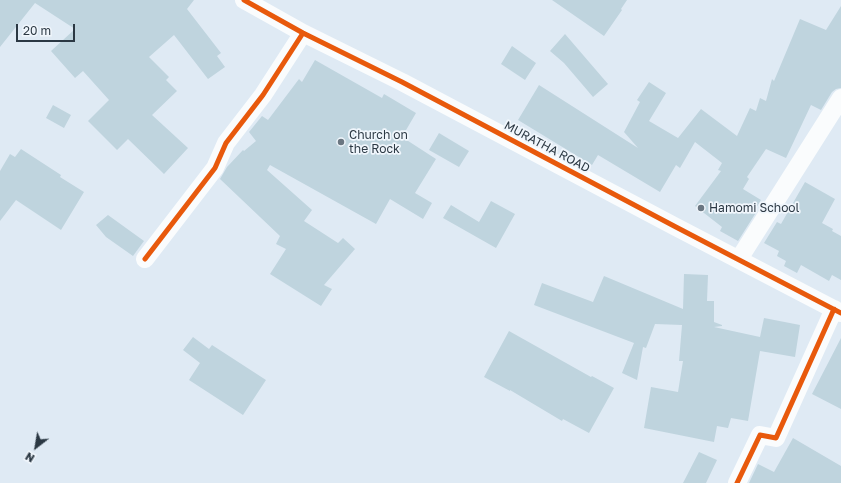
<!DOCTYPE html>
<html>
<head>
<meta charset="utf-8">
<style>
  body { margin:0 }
  #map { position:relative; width:841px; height:483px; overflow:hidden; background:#dfeaf4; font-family:"Golos Text",sans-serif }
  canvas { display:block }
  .north { position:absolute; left:16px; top:427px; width:40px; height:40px; -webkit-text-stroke:3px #f0f6fc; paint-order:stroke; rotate:211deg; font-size:11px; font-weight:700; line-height:16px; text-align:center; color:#2b3843 }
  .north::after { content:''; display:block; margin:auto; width:14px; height:18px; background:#2b3843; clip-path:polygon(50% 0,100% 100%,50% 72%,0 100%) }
  .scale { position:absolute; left:16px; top:24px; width:59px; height:18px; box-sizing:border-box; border:2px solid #2b3843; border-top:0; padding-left:5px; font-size:12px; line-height:14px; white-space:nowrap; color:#2b3843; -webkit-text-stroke:3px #f0f6fc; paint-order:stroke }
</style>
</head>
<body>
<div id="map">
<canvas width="841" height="483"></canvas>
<div class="north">N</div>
<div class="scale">20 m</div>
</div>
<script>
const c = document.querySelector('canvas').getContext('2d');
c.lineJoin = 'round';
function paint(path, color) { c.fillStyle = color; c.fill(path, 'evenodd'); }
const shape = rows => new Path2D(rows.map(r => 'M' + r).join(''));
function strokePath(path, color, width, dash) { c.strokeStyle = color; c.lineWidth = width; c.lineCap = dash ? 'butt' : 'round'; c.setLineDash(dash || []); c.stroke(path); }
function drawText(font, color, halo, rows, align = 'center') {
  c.font = font + ' "Golos Text",sans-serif'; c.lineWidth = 3.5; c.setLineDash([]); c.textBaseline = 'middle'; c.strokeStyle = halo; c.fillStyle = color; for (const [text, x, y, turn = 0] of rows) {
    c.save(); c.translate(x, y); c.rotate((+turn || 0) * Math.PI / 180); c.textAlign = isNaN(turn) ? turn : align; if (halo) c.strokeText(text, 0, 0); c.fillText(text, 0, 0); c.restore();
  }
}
paint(shape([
  [0,0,194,0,187,9,221,53,217,56,225,67,208,79,174,35,149,57,169,77,166,80,177,91,152,115,188,148,164,174,128,139,117,150,88,121,109,100,83,71,75,78,51,51,75,29,35,3,0,47],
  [552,0,627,0,621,9,622,10,604,36],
  [841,6,841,88,836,89,832,92,821,110,811,105,786,158,766,149,747,177,749,179,743,189,761,200,755,210,757,211,738,241,720,231,722,227,695,206,721,171,718,170,722,163,695,142,680,168,676,165,660,192,598,155,592,165,518,120,539,85,638,148,624,132,640,102,637,100,649,82,666,93,649,121,678,138,701,109,737,136,750,108,756,111,760,98,766,101,772,79,774,81,800,19,826,30],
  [565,34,608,84,593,97,564,63,550,51],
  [512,46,536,63,525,80,501,64],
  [315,60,382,98,384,94,416,113,402,137,436,159,415,193,432,203,423,219,390,199,376,224,270,165,267,170,312,210,304,221,338,243,343,238,355,249,324,285,332,289,321,306,270,274,286,249,276,244,280,236,220,179,227,167,243,150,244,151,256,141,249,132,262,116,268,120,299,79,302,82],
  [53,105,71,115,64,128,46,118],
  [439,133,469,151,459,167,429,150],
  [21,149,61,175,60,177,84,192,61,230,16,200,0,221,0,171,10,154,15,157],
  [805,182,835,199,822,223,833,229,832,231,841,236,841,280,832,275,829,281,801,265,797,273,784,266,786,261,777,256,779,251,764,243,777,222,781,224],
  [491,201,515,214,496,248,443,218,451,205,479,222],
  [108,215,144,241,133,256,106,237,96,225],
  [684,274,708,275,707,301,714,301,714,322,722,325,722,326,714,327,760,337,764,318,800,325,795,357,760,351,748,421,731,418,728,428,717,426,714,442,644,428,651,387,678,392,683,361,679,361,682,325,655,324,646,348,643,347,637,380,622,373,634,343,534,305,542,283,593,302,604,276,683,309],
  [509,331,591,377,592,376,614,388,589,433,563,419,562,421,510,390,510,391,484,377],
  [193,337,209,349,212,345,266,380,243,415,189,380,200,363,183,350],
  [841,338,841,409,812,394],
  [793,438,841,466,841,483,749,483,758,464,774,472],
  [699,452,717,460,706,483,683,483]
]), '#bfd4de');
strokePath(shape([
  [244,0,303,33,402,82,674,226,841,313],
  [145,259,215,168,226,143,263,95,303,33],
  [739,259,841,98],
  [737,483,760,435,776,438,834,309]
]), '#fafcfd', 18);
strokePath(shape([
  [244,0,303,33,402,82,674,226,841,313],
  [145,259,215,168,226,143,263,95,303,33],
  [737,483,760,435,776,438,834,309]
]), '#e8590c', 5);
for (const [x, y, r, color] of [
  [341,142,4,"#6a7681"],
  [701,208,4,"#6a7681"]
]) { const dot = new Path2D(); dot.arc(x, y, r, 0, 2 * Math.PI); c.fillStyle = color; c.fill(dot); strokePath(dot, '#f0f6fc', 1.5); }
drawText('12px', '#2b3843', '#f0f6fc', [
  ["Church on",349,135],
  ["the Rock",349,149],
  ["Hamomi School",709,208]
], 'left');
drawText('12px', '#2b3843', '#f0f6fc', [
  ["MURATHA ROAD",547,147,28]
]);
</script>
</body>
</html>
